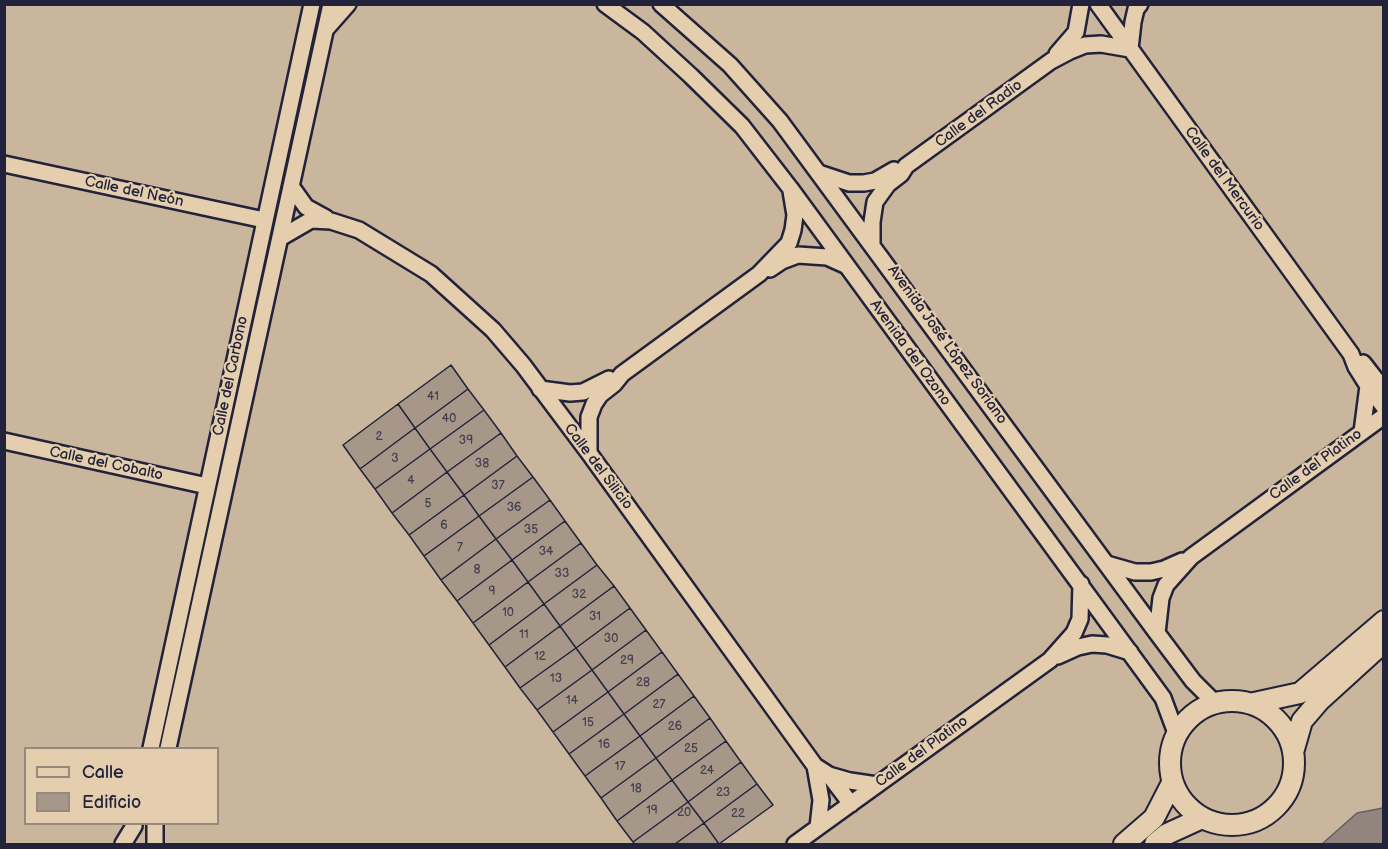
<!DOCTYPE html>
<html>
<head>
<meta charset="utf-8">
<style>
  body { margin:0 }
  #map { position:relative; width:1388px; height:849px; overflow:hidden; background:#d8c4a6; font-family:"Balsamiq Sans",sans-serif }
  canvas { display:block }
  .frame { position:absolute; inset:0; border:6px solid #22223b; pointer-events:none }
  .legend { position:absolute; left:24px; top:747px; width:195px; height:78px; box-sizing:border-box; background:#e4cead; border:2px solid #96897f; margin:0; padding:8px 10px; list-style:none; font-size:18px; color:#22223b }
  .legend li { display:flex; align-items:center; gap:12px; height:30px }
  .legend b { width:30px; border:2px solid #96897f }
</style>
</head>
<body>
<div id="map">
<canvas width="1388" height="849"></canvas>
<div class="frame"></div>
<ul class="legend">
<li><b style="height:8px;background:#e4cead"></b>Calle</li>
<li><b style="height:16px;background:#a69788"></b>Edificio</li>
</ul>
</div>
<script>
const c = document.querySelector('canvas').getContext('2d');
c.lineJoin = 'round';
function paint(path, color) { c.fillStyle = color; c.fill(path, 'evenodd'); }
const shape = rows => new Path2D(rows.map(r => 'M' + r).join(''));
function strokePath(path, color, width, dash) { c.strokeStyle = color; c.lineWidth = width; c.lineCap = dash ? 'butt' : 'round'; c.setLineDash(dash || []); c.stroke(path); }
function drawText(font, color, halo, rows, align = 'center') {
  c.font = font + ' "Balsamiq Sans",sans-serif'; c.lineWidth = 4.5; c.setLineDash([]); c.textBaseline = 'middle'; c.strokeStyle = halo; c.fillStyle = color; for (const [text, x, y, turn = 0] of rows) {
    c.save(); c.translate(x, y); c.rotate((+turn || 0) * Math.PI / 180); c.textAlign = isNaN(turn) ? turn : align; if (halo) c.strokeText(text, 0, 0); c.fillText(text, 0, 0); c.restore();
  }
}
paint(shape([
  [5,5,1383,5,1383,844,5,844],
  [26,748,218,748,218,824,26,824]
]), '#c9b69d');
const water = shape([
  [1383,808,1383,844,1322,844,1357,813,1383,808]
]);
paint(water, '#92857d');
strokePath(water, '#655d63', 1.5);
const building = shape([
  [451,365,468,389,415,428,398,404,451,365],
  [468,389,484,410,430,449,415,428,468,389],
  [398,404,415,428,360,469,343,445,398,404],
  [484,410,501,433,447,472,430,449,484,410],
  [415,428,430,449,375,489,360,469,415,428],
  [501,433,517,456,464,495,447,472,501,433],
  [430,449,447,472,392,513,375,489,430,449],
  [517,456,533,477,479,516,464,495,517,456],
  [447,472,464,495,409,535,392,513,447,472],
  [533,477,550,500,496,539,479,516,533,477],
  [464,495,479,516,424,556,409,535,464,495],
  [550,500,565,521,512,560,496,539,550,500],
  [479,516,496,539,441,580,424,556,479,516],
  [565,521,581,543,528,582,512,560,565,521],
  [496,539,512,560,457,601,441,580,496,539],
  [581,543,597,565,544,604,528,582,581,543],
  [512,560,528,582,473,623,457,601,512,560],
  [597,565,614,586,560,626,544,604,597,565],
  [528,582,544,604,489,645,473,623,528,582],
  [614,586,630,608,576,648,560,626,614,586],
  [544,604,560,626,505,667,489,645,544,604],
  [630,608,646,630,592,670,576,648,630,608],
  [560,626,576,648,520,688,505,667,560,626],
  [646,630,662,652,608,692,592,670,646,630],
  [576,648,592,670,537,710,520,688,576,648],
  [662,652,678,674,624,714,608,692,662,652],
  [592,670,608,692,553,732,537,710,592,670],
  [678,674,694,696,640,736,624,714,678,674],
  [608,692,624,714,569,754,553,732,608,692],
  [694,696,710,718,656,758,640,736,694,696],
  [624,714,640,736,585,776,569,754,624,714],
  [710,718,726,741,672,780,656,758,710,718],
  [640,736,656,758,601,798,585,776,640,736],
  [726,741,741,762,688,802,672,780,726,741],
  [656,758,672,780,617,821,601,798,656,758],
  [741,762,757,784,704,823,688,802,741,762],
  [672,780,688,802,633,842,617,821,672,780],
  [757,784,773,805,719,844,704,823,757,784],
  [688,802,704,823,675,844,635,844,633,842,688,802],
  [704,823,719,844,675,844,704,823]
]);
paint(building, '#a69788');
strokePath(building, '#22223b', 1.5);
const minor = shape([
  [605,4,643,32,691,76,742,126,790,188,1163,698,1176,733],
  [661,4,730,65,780,121,1157,633,1193,681,1214,702],
  [1098,4,1351,354,1356,367,1368,386,1362,432],
  [326,29,348,4],
  [1057,54,1076,32,1081,4],
  [4,164,264,220],
  [819,173,849,183,864,183,875,181,894,170],
  [291,186,306,207,326,218],
  [280,238,311,220,331,221,359,230,431,274,493,330,523,365,589,453,815,766,829,775,851,804],
  [872,244,872,222,875,202,888,184,901,174,906,166,1051,61,1070,51,1085,45,1101,44,1130,49,1133,22,1136,9,1140,4],
  [770,269,782,261,798,255,827,257,845,265],
  [1363,363,1384,390],
  [1368,386,1384,407],
  [540,389,570,393,583,392,609,379],
  [4,441,207,486],
  [589,453,589,417,594,404,600,395,614,384,622,374,759,274,789,243,793,230,795,215,791,191],
  [1107,564,1135,572,1151,572,1164,569,1182,561],
  [1157,633,1161,598,1166,585,1191,557,1384,416],
  [1058,656,1078,647,1092,644,1107,645,1130,652],
  [151,748,312,4],
  [168,748,331,4],
  [815,766,821,800,818,827],
  [829,775,850,781,877,785],
  [123,844,134,826],
  [155,844,155,824],
  [795,844,1050,660,1074,633,1080,619,1081,584]
]);
const tertiary = shape([
  '1170 763a62 62 0 1 1 124 0a62 62 0 1 1-124 0Z',
  [1254,703,1300,693,1384,621],
  [1294,749,1302,721,1320,700,1384,642],
  [1124,844,1154,818,1172,783],
  [1155,844,1167,834,1202,818]
]);
strokePath(minor, '#22223b', 20);
strokePath(tertiary, '#22223b', 24);
strokePath(minor, '#e4cead', 15);
strokePath(tertiary, '#e4cead', 20);
drawText('12px', '#433f4e', null, [
  ["41",433,397],
  ["40",449,419],
  ["2",379,437],
  ["39",466,441],
  ["3",395,459],
  ["38",482,464],
  ["4",411,481],
  ["37",498,486],
  ["5",428,504],
  ["36",514,508],
  ["6",444,526],
  ["35",531,530],
  ["7",460,548],
  ["34",546,552],
  ["8",477,570],
  ["33",562,574],
  ["9",492,592],
  ["32",579,595],
  ["10",508,613],
  ["31",595,617],
  ["11",524,635],
  ["30",611,639],
  ["12",540,657],
  ["29",627,661],
  ["13",556,679],
  ["28",643,683],
  ["14",572,701],
  ["27",659,705],
  ["15",588,723],
  ["26",675,727],
  ["16",604,745],
  ["25",691,749],
  ["17",620,767],
  ["24",707,771],
  ["18",636,789],
  ["23",723,793],
  ["19",652,811],
  ["20",684,813],
  ["22",738,814]
]);
drawText('15px', '#22223b', '#e4cead', [
  ["Calle del Radio",979,114,-36],
  ["Calle del Mercurio",1224,179,54],
  ["Calle del Neón",134,192,12],
  ["Avenida José López Soriano",947,345,54],
  ["Avenida del Ozono",910,353,54],
  ["Calle del Carbono",231,376,-78],
  ["Calle del Cobalto",106,464,12],
  ["Calle del Platino",1316,465,-36],
  ["Calle del Silicio",598,467,53],
  ["Calle del Platino",922,752,-36]
]);
</script>
</body>
</html>
